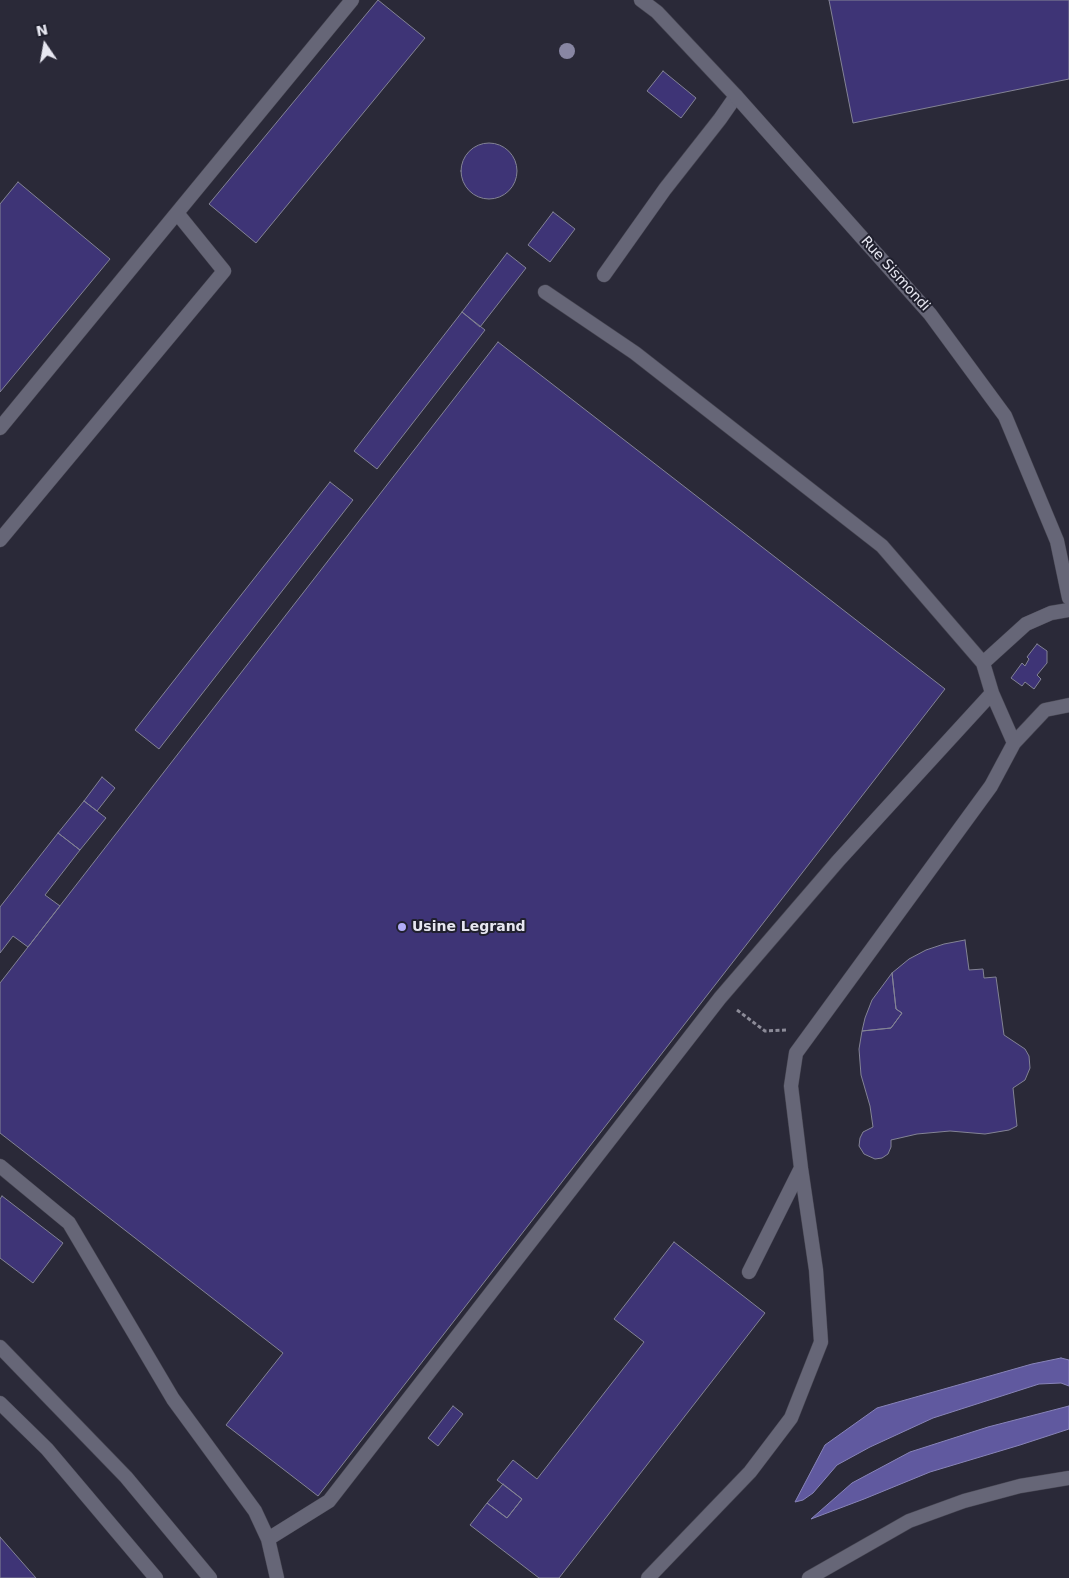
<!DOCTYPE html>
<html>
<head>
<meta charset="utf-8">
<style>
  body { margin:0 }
  #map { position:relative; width:1069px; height:1578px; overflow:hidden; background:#2a2938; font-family:"DejaVu Sans",sans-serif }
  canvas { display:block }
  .north { position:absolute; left:20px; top:20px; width:50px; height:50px; -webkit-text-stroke:4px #20202e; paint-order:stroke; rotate:348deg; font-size:14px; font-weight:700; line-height:20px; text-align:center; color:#e7e7f1 }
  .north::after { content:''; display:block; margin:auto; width:18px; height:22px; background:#e7e7f1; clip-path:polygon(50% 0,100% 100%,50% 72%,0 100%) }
</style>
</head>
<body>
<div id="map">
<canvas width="1069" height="1578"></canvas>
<div class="north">N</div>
</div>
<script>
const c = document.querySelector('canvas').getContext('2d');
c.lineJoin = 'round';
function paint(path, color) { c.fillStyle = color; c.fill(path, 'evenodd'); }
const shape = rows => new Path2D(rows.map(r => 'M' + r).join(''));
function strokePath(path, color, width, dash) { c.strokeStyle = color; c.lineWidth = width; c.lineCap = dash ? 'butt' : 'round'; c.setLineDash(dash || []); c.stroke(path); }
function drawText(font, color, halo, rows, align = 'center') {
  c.font = font + ' "DejaVu Sans",sans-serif'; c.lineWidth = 4; c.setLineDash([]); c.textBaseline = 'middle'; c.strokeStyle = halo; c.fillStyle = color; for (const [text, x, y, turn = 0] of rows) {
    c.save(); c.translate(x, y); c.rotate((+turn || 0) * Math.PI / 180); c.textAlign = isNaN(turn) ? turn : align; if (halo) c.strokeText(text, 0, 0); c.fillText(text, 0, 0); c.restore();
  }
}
const water = shape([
  [1061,1358,1069,1360,1069,1386,1061,1383,1039,1384,933,1418,870,1447,837,1465,813,1493,803,1500,795,1502,825,1445,877,1408,1032,1364,1061,1358],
  [1069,1406,1069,1429,1020,1445,930,1472,864,1499,811,1519,852,1483,910,1452,988,1427,1069,1406]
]);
paint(water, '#60599f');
strokePath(water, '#8884b8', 1);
const building = shape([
  [378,0,425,38,256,243,209,204,378,0],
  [829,0,1069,0,1069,79,853,123,829,0],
  [663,71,696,98,681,118,647,91,663,71],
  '461 171a28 28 0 1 1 56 0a28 28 0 1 1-56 0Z',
  [18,182,110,259,0,392,0,204,18,182],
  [553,212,575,229,550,262,528,245,553,212],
  [507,253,526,268,480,327,462,312,507,253],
  [462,312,485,330,377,469,354,451,462,312],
  [498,342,945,689,318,1496,226,1425,283,1353,0,1133,0,983,498,342],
  [330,482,353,500,159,749,135,730,330,482],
  [1037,644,1047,651,1047,663,1037,675,1041,679,1034,689,1025,682,1022,686,1011,678,1022,663,1025,666,1029,659,1027,657,1037,644],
  [102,777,115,788,97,811,84,801,102,777],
  [84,801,106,818,80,850,58,833,84,801],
  [58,833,80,850,45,895,60,906,28,947,13,936,0,953,0,907,58,833],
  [965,940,969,970,983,969,984,978,996,977,1004,1035,1025,1049,1029,1056,1030,1068,1025,1080,1013,1088,1017,1126,1009,1130,985,1134,950,1131,917,1134,891,1140,891,1147,888,1154,882,1158,875,1159,864,1154,859,1146,860,1138,863,1132,873,1127,870,1106,861,1075,859,1049,862,1031,891,1028,902,1013,896,1009,892,973,909,959,926,950,944,944,965,940],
  [892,973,896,1009,902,1013,891,1028,862,1031,865,1018,872,1000,892,973],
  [2,1196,63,1243,33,1283,0,1258,0,1199,2,1196],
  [674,1242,765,1313,559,1578,539,1578,470,1525,487,1503,507,1518,522,1499,497,1480,513,1460,537,1479,644,1342,614,1319,674,1242],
  [453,1406,463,1414,438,1446,428,1438,453,1406],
  [503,1484,522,1499,507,1518,487,1503,503,1484],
  [0,1537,36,1578,0,1578,0,1537]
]);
paint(building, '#3e3476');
strokePath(building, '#838395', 1);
const service = shape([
  [604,275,665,189,720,119,736,96],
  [545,292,635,353,882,546,983,663,1026,624,1051,613,1069,610],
  [0,428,352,0],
  [0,540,224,271,177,213],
  [983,663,992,693,1014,743],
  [0,1166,69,1223,173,1399,255,1511,268,1539,277,1578],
  [749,1272,801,1168],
  [268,1539,329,1501,720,998,838,861,992,693],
  [648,1578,750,1472,791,1418,821,1342,816,1270,801,1168,791,1086,796,1053,991,786,1014,743,1045,710,1069,705]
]);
const minor = shape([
  [641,0,657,12,736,96,930,314,1005,416,1057,541,1069,598],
  [809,1578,909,1521,964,1501,1020,1486,1069,1478]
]);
const secondary = shape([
  [0,1347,126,1477,210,1578],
  [0,1403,47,1449,156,1578]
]);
strokePath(service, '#464551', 15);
strokePath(minor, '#464551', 15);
strokePath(secondary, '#464551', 15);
strokePath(shape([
  [737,1010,765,1031,786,1030]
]), '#8c8b98', 3, [4, 2.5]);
strokePath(service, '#667', 14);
strokePath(minor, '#667', 14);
strokePath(secondary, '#667', 14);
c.fillStyle = '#8886a3';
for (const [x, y] of [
  [567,51]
]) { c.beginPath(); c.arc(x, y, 8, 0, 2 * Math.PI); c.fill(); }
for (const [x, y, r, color] of [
  [402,927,5,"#b2adf9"]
]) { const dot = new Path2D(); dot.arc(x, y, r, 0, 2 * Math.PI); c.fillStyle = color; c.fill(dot); strokePath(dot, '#20202e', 2); }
drawText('14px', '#e7e7f1', '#20202e', [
  ["Rue Sismondi",895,274,48]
]);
drawText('bold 14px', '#e7e7f1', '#20202e', [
  ["Usine Legrand",412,927]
], 'left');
</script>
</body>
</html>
